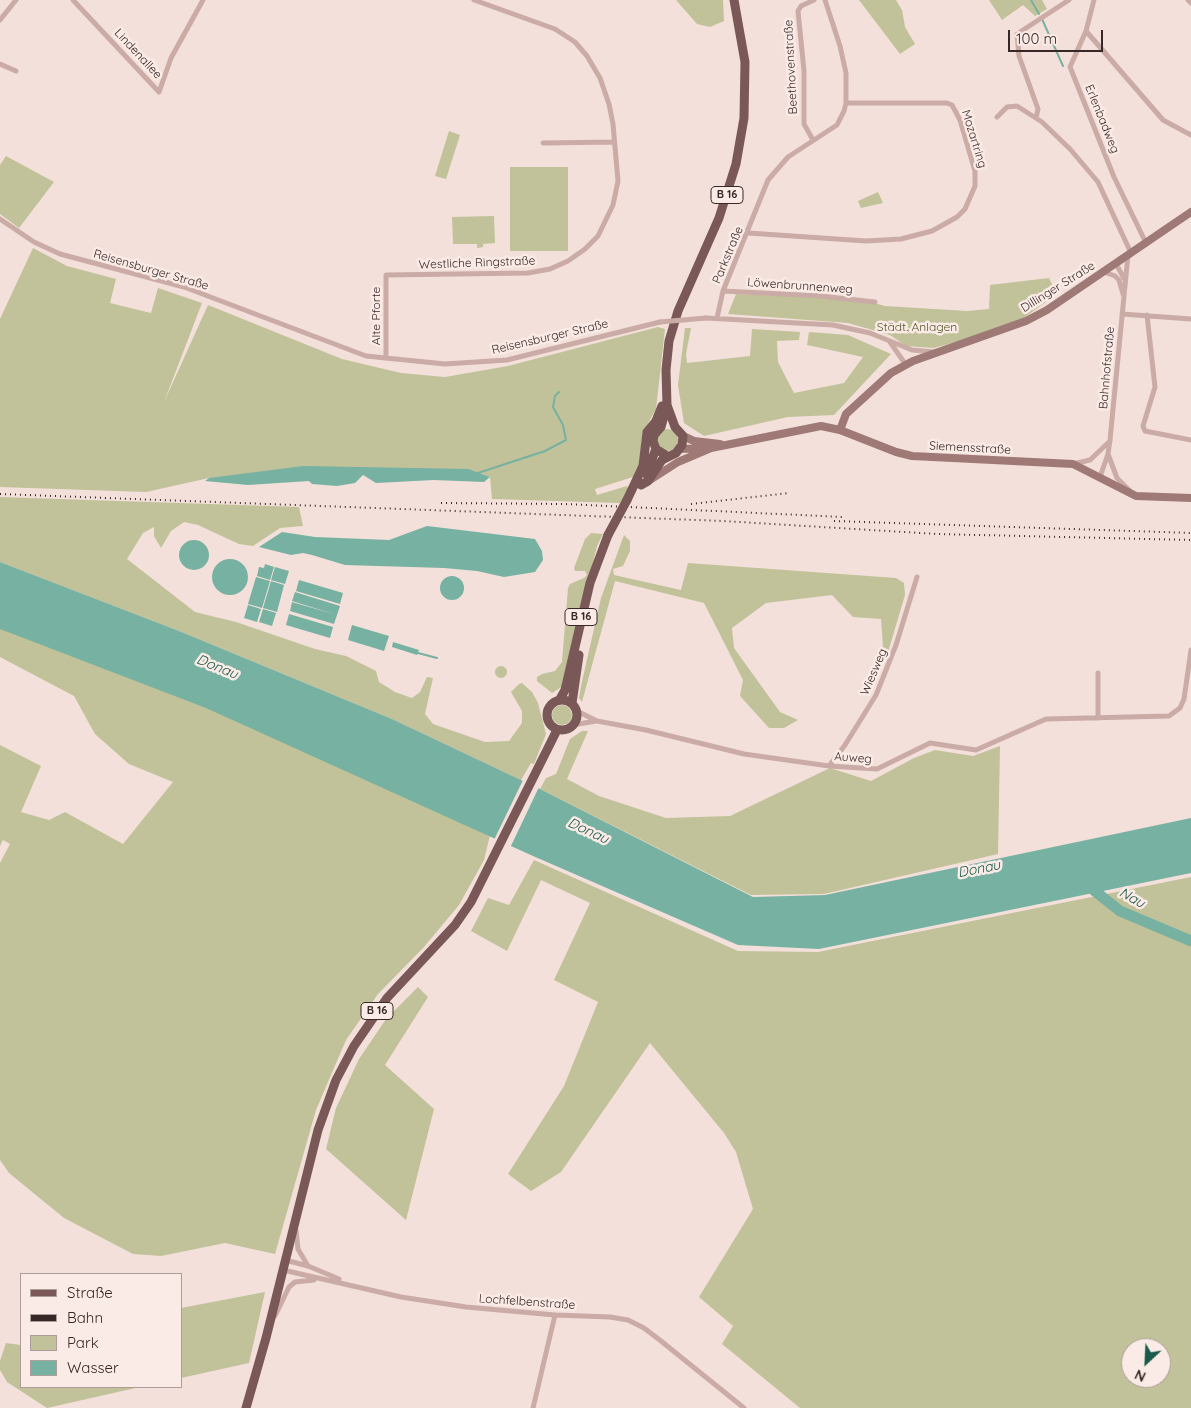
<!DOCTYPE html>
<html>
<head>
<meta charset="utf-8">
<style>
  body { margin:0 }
  #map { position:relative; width:1191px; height:1408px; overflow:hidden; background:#f3e0da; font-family:Quicksand,sans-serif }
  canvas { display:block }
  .legend { position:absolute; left:20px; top:1273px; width:162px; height:115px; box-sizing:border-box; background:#faebe6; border:1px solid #ac9d9a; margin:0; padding:6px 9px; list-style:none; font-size:15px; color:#372727 }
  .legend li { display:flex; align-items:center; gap:10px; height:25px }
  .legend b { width:25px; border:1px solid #ac9d9a }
  .north { position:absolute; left:1121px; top:1338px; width:50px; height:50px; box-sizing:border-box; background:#faebe6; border:1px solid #ac9d9a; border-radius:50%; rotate:205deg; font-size:14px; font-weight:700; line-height:20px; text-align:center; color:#372727 }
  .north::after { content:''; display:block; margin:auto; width:18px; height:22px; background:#1a5a4b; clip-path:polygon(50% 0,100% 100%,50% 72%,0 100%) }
  .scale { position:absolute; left:1008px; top:30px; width:95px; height:22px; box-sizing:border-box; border:2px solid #372727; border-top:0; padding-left:6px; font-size:15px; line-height:18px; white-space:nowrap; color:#372727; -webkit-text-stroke:4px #faebe6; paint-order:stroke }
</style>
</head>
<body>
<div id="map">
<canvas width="1191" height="1408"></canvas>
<ul class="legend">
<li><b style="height:6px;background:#795857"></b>Straße</li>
<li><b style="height:6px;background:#372727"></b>Bahn</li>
<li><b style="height:14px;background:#c1c299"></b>Park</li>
<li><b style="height:14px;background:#77b1a2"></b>Wasser</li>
</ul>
<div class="north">N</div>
<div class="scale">100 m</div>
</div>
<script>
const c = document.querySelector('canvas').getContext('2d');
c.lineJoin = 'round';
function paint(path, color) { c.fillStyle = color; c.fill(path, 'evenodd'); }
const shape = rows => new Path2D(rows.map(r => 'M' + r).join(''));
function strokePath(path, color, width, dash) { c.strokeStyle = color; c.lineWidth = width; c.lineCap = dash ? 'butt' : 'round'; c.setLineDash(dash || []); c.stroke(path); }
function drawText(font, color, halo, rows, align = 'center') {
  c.font = font + ' Quicksand,sans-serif'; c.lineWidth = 5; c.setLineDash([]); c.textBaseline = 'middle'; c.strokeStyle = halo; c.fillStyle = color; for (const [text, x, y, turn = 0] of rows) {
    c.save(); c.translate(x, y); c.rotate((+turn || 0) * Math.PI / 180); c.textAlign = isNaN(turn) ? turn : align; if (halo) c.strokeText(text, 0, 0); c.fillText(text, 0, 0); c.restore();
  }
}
paint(shape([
  [676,0,723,0,724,21,710,27,697,24],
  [859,0,896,0,902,10,905,27,915,44,900,54],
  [989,0,1042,0,1047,9,1035,16,1023,5,1002,20],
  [449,131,460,135,446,179,435,176],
  [6,156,54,182,19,228,0,214,0,165],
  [510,167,568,167,568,251,510,251],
  [878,192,883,203,861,208,858,201],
  [494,216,495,243,483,244,483,247,477,248,477,244,453,244,452,217],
  [33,248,67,266,116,279,110,303,151,313,158,288,202,303,164,402,208,305,342,359,401,373,445,377,508,366,658,327,665,329,656,409,642,434,641,459,636,476,595,489,597,495,627,486,629,491,620,503,492,499,490,477,469,469,209,478,146,492,0,487,0,319],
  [1049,278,1057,294,1021,320,981,335,934,348,906,346,890,335,848,323,728,314,736,294,859,299,885,306,967,311,989,309,990,285],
  [685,328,691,328,686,354,687,363,750,356,752,329,800,332,799,340,777,341,778,362,794,393,844,383,863,357,807,345,809,332,848,335,891,354,834,415,788,417,704,436,684,423,678,385],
  '656 440a11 11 0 1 1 22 0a11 11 0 1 1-22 0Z',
  [0,497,299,507,303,526,280,528,253,546,239,544,198,525,184,522,171,531,161,548,154,536,154,527,143,533,127,559,195,612,236,622,315,649,346,656,376,671,379,682,395,692,412,698,420,692,427,677,433,678,425,714,433,724,485,742,509,741,522,723,522,711,511,692,519,684,522,683,532,692,538,703,546,734,534,764,531,763,521,780,392,719,179,631,0,562],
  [591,533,603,534,597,546,563,686,552,693,537,681,537,677,542,674,555,671,562,662,568,588,570,584,584,578,587,575,585,571,575,571,574,568,585,539],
  [624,535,630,541,630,551,623,566,613,569,614,575,681,590,688,563,896,578,904,583,905,595,888,652,883,647,881,619,853,617,832,595,766,603,732,628,734,648,780,712,798,720,784,728,769,728,740,696,743,680,704,603,615,581,582,702,579,698,581,686,601,598],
  [0,628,206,707,490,835,484,860,459,905,424,947,378,994,346,1040,316,1110,275,1254,225,1243,161,1256,133,1254,64,1218,9,1173,0,1160,0,863,10,844,3,840,0,846,0,745,41,766,21,812,49,820,65,812,123,844,173,782,129,764,95,734,74,696,0,657],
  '495 672a6 6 0 1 1 12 0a6 6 0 1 1-12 0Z',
  '552 715a10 10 0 1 1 20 0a10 10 0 1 1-20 0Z',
  [582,731,588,731,567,779,599,796,666,818,730,816,830,768,871,781,914,758,935,750,973,756,1000,746,998,854,824,894,751,895,540,789,546,778,556,774,570,739],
  [534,860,738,951,818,952,1191,877,1191,1408,800,1408,722,1344,733,1326,699,1297,753,1209,736,1152,724,1133,650,1043,561,1172,531,1191,508,1174,564,1086,598,1002,554,980,590,903,541,880,507,951,471,931,488,898,509,905],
  [1131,1348,1161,1348,1161,1378,1131,1378],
  [418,987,428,997,385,1065,434,1109,406,1220,326,1149,336,1108,359,1059,386,1019],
  [265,1292,249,1363,181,1378,181,1308],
  [6,1343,21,1345,21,1387,140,1387,47,1408,7,1382,0,1370,0,1361]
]), '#c1c299');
paint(shape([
  [303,466,469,469,490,477,484,482,434,480,376,483,363,475,355,483,337,486,312,484,309,481,248,485,205,481,209,478],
  [427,526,535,539,542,551,543,560,535,572,504,577,477,571,444,568,345,565,312,555,303,553,291,555,259,547,282,532,315,537,389,540],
  '179 555a15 15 0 1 1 30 0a15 15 0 1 1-30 0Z',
  '212 577a18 18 0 1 1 36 0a18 18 0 1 1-36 0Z',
  [0,562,179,631,392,719,540,789,753,897,825,895,1191,818,1191,873,819,949,738,945,533,856,206,708,0,629],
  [265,564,274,567,270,580,257,576,259,567,264,568],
  [275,567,289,571,285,584,271,580],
  '440 588a12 12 0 1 1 24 0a12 12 0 1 1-24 0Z',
  [256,577,270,581,262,608,248,604],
  [299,580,343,593,340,604,296,591],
  [271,581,284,585,277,612,263,608],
  [295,592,340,606,337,615,292,601],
  [292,602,337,615,334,624,290,611],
  [248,605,261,609,257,622,244,618],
  [263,609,276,613,272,626,259,622],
  [289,614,333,627,330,638,286,625],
  [352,625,389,636,384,651,348,640],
  [393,642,419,650,417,655,392,647]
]), '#77b1a2');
paint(shape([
  [524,778,540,785,510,848,494,840]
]), '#f3e0da');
strokePath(shape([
  [1031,0,1039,14],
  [1042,19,1063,66],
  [478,473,545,451,566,440,563,425,553,407,555,396,559,392],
  [418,653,437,658]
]), '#77b1a2', 2);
strokePath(shape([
  [1086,884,1120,911,1191,941]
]), '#77b1a2', 11);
strokePath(shape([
  [73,0,159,92,171,58,203,0],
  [1094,0,1086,31,1070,67,1114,177,1146,243],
  [1188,0,1191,3],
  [0,20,16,0],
  [1086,31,1163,120,1191,135],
  [0,64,16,71],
  [997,117,1007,107,1017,106,1042,122,1070,149,1098,182,1131,253],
  [1036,118,1038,109,1019,56,1017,34,1069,0],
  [813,140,804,124,804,71,798,11,801,6,814,0],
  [543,143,614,142],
  [0,219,34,242,60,254,184,287,366,356,445,364,507,360,660,322],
  [748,233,866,241,901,239,932,231,957,217,965,209,975,186,975,171,960,120,952,105,947,103,846,103],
  [1116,264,1125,280],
  [1104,272,1115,276,1119,280,1123,294],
  [723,291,821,296,875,302],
  [1122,314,1191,319],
  [1147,315,1155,387,1143,426,1145,431,1191,440],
  [706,318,833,325,870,333,912,350,934,352],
  [717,318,723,291,768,180,788,157,837,125,844,111,846,103,846,73,840,46,825,0],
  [890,342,906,365],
  [386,358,386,275,528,273,550,269,568,261,585,249,598,236,613,205,618,181,613,124,609,104,600,78,587,56,575,42,555,29,474,0],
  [1108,454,1117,478,1130,491],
  [1073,464,1090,460,1110,441],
  [1100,477,1108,454,1110,440,1128,255],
  [1098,673,1098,718],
  [577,711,597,721,646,730,744,754,829,766,877,769,930,743,976,750,1046,719,1169,716,1180,708,1184,699,1191,650],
  [573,725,596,721],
  [829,766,845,745,876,695,896,645,917,577],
  [296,1230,298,1249,308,1266],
  [285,1260,308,1266,339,1279],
  [283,1270,401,1297,466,1307,555,1315,610,1317,628,1320,644,1328,661,1341,744,1408],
  [275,1316,289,1287,295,1282,314,1280],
  [533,1408,555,1315]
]), '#cbaba5', 5);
strokePath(shape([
  [840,430,846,414,891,373,913,361,1026,321,1047,310,1191,212],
  [683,436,694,441,720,444],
  [680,449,706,448],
  [650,480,678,462,711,448,821,426,840,430,896,452,912,456,1073,464,1136,496,1191,498]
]), '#9f7976', 8);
strokePath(shape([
  [667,456,656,449,653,441,654,435,661,427,667,405,666,370,669,341,678,311,719,218,736,164,744,118,745,62,734,0],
  [646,474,656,449],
  [641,485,648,481,662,460,676,453,682,445,683,436,675,427,667,405],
  [627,500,643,466,647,432,656,421,662,406],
  [560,699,565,690,590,583,608,535],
  '547 715a15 15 0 1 1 30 0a15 15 0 1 1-30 0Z',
  [572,703,579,655],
  [246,1408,266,1338,318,1130,336,1080,354,1046,387,998,455,925,471,902,557,730]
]), '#795857', 9);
strokePath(shape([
  [0,494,723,521,937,534,1191,540],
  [441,503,564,504,843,517],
  [691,504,789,493],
  [834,521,1191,533]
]), '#372727', 2, [1, 4]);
strokePath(shape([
  [660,322,706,318]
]), '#cbaba5', 5);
strokePath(shape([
  [608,535,627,500]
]), '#795857', 9);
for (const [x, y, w] of [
  [727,195,32],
  [581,617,32],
  [377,1011,32]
]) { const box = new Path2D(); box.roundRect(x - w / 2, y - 8.5, w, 17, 4); c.fillStyle = '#faebe6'; c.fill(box); strokePath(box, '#372727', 1); }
drawText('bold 11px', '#372727', null, [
  ["B 16",727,195],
  ["B 16",581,617],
  ["B 16",377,1011]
]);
drawText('12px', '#372727', '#faebe6', [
  ["Lindenallee",138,54,47],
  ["Beethovenstraße",791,67,-93],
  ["Erlenbadweg",1102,119,68],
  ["Mozartring",974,139,73],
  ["Parkstraße",728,255,-67],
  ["Westliche Ringstraße",477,263,-2],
  ["Reisensburger Straße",151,270,16],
  ["Löwenbrunnenweg",800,286,4],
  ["Dillinger Straße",1058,287,-32],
  ["Alte Pforte",376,316,-90],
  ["Reisensburger Straße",550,337,-13],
  ["Bahnhofstraße",1107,368,-85],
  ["Siemensstraße",970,448,3],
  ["Wiesweg",874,672,-67],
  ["Auweg",853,758,4],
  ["Lochfelbenstraße",527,1302,4]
]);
drawText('12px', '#535629', '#faebe6', [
  ["Städt. Anlagen",917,327]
]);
drawText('italic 14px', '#1a5a4b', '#faebe6', [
  ["Donau",217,667,22],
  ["Donau",588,831,25],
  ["Donau",979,869,-11],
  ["Nau",1132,898,29]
]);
</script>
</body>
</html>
